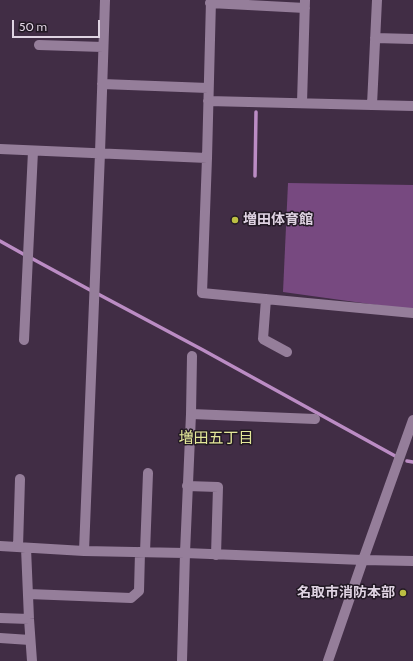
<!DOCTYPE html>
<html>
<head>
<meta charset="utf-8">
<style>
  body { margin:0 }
  #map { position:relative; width:413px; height:661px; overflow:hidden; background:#412d45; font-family:Cabin,sans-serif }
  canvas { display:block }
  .scale { position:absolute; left:12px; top:20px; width:88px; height:18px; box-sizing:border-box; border:2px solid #dfd3e2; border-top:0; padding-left:5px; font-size:12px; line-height:14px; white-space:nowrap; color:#dfd3e2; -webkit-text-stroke:3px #221924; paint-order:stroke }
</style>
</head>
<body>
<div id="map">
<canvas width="413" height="661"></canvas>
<div class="scale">50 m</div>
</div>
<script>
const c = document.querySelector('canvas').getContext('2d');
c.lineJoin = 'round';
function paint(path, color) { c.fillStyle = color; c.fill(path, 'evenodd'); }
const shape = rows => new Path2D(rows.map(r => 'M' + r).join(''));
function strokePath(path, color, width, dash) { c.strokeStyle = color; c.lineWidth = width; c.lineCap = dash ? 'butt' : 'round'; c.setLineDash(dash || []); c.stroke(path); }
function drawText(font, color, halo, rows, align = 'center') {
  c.font = font + ' Cabin,"Noto Sans JP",sans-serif'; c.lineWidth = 3; c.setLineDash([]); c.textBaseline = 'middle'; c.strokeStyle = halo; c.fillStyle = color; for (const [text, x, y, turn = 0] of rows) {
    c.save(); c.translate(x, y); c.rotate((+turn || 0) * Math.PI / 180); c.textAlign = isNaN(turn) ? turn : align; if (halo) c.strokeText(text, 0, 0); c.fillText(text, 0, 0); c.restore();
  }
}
paint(shape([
  [288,183,413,185,413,310,283,292]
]), '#774980');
strokePath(shape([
  [255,176,256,112],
  [0,241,25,255],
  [31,258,90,290],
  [98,294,203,350,397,457],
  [407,461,413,462]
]), '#bb8cc4', 3.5);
strokePath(shape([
  [211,0,207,158,202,293,413,313],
  [210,3,305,8],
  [375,38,413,39],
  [39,45,103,47],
  [102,84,208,88],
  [208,101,413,106],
  [302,103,305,0],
  [372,105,377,0],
  [0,149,207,158],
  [266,299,263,339,287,352],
  [24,340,33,151],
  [191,414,315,419],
  [187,486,218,487,216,555],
  [0,546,84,551,185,553,363,560,413,561],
  [18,547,20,479],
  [26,548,29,619,32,661],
  [84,551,100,153,105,0],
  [145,552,148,473],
  [28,594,131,598,139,591,140,552],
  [0,618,29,619],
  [0,638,30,640],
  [182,661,185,553,191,414,192,356],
  [328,661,363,560,413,420]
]), '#957e9a', 10);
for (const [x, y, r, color] of [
  [235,220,4,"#bcbf43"],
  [403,593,4,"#bcbf43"]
]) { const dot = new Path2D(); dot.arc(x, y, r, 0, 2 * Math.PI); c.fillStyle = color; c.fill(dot); strokePath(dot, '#221924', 1.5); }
drawText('bold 14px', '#dfd3e2', '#221924', [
  ["増田体育館",243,220],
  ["名取市消防本部",395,593,"right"]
], 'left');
drawText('15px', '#e3e799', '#221924', [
  ["増田五丁目",216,439]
]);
</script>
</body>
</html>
